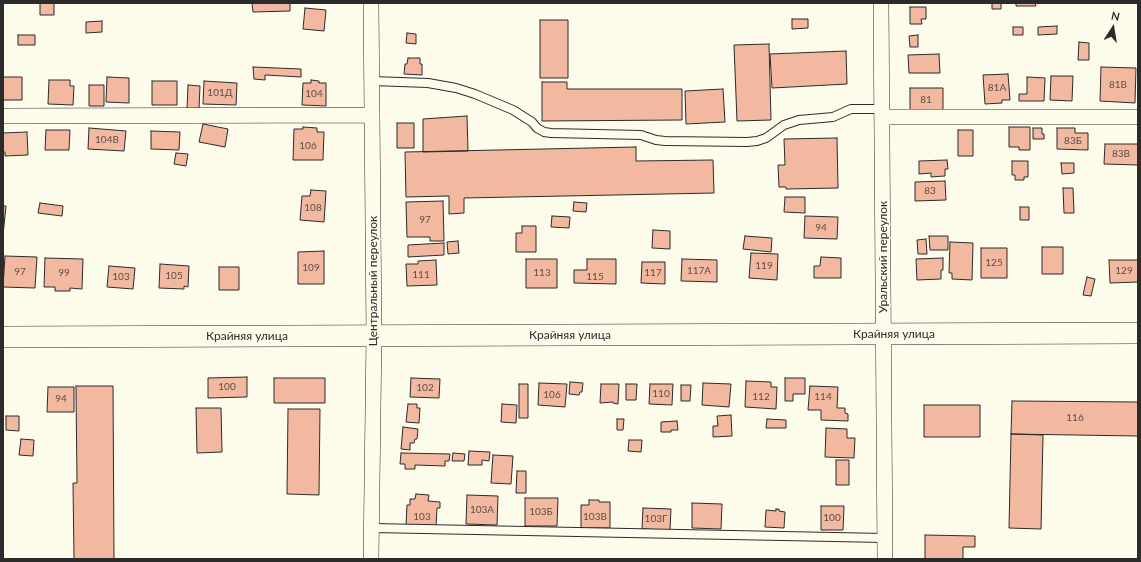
<!DOCTYPE html>
<html>
<head>
<meta charset="utf-8">
<style>
  body { margin:0 }
  #map { position:relative; width:1141px; height:562px; overflow:hidden; background:#fdfbea; font-family:Lato,sans-serif }
  canvas { display:block }
  .frame { position:absolute; inset:0; border:4px solid #2b2b2b; pointer-events:none }
  .north { position:absolute; left:1093px; top:8px; width:40px; height:40px; -webkit-text-stroke:3px #fdfbea; paint-order:stroke; rotate:12deg; font-size:11px; font-weight:700; line-height:16px; text-align:center; color:#2b2b2b }
  .north::after { content:''; display:block; margin:auto; width:14px; height:18px; background:#2b2b2b; clip-path:polygon(50% 0,100% 100%,50% 72%,0 100%) }
</style>
</head>
<body>
<div id="map">
<canvas width="1141" height="562"></canvas>
<div class="frame"></div>
<div class="north">N</div>
</div>
<script>
const c = document.querySelector('canvas').getContext('2d');
c.lineJoin = 'round';
function paint(path, color) { c.fillStyle = color; c.fill(path, 'evenodd'); }
const shape = rows => new Path2D(rows.map(r => 'M' + r).join(''));
function strokePath(path, color, width, dash) { c.strokeStyle = color; c.lineWidth = width; c.lineCap = dash ? 'butt' : 'round'; c.setLineDash(dash || []); c.stroke(path); }
function drawText(font, color, halo, rows, align = 'center') {
  c.font = font + ' Lato,sans-serif'; c.lineWidth = 3; c.setLineDash([]); c.textBaseline = 'middle'; c.strokeStyle = halo; c.fillStyle = color; for (const [text, x, y, turn = 0] of rows) {
    c.save(); c.translate(x, y); c.rotate((+turn || 0) * Math.PI / 180); c.textAlign = isNaN(turn) ? turn : align; if (halo) c.strokeText(text, 0, 0); c.fillText(text, 0, 0); c.restore();
  }
}
const building = shape([
  [40,3,54,3,54,15,40,15,40,3],
  [252,3,290,3,290,11,253,12,252,3],
  [992,3,1001,3,1001,9,992,9,992,3],
  [1016,3,1035,3,1036,6,1016,6,1016,3],
  [910,7,926,7,926,19,921,19,922,24,910,24,910,7],
  [305,8,326,10,324,31,303,29,305,8],
  [792,19,808,19,808,28,792,29,792,19],
  [540,20,568,20,568,78,540,78,540,20],
  [102,21,102,32,86,33,86,22,102,21],
  [1057,26,1057,34,1038,35,1038,27,1057,26],
  [1013,27,1023,27,1023,35,1013,35,1013,27],
  [407,33,416,34,416,44,406,43,407,33],
  [18,35,35,35,35,45,18,45,18,35],
  [918,35,918,47,910,47,909,36,918,35],
  [1079,42,1089,43,1089,60,1078,60,1079,42],
  [769,44,771,120,737,121,734,45,769,44],
  [846,51,847,84,772,88,770,54,846,51],
  [939,54,940,73,909,73,908,55,939,54],
  [408,58,420,58,420,64,422,64,422,75,404,74,405,64,407,64,408,58],
  [253,67,301,69,301,77,265,75,265,80,254,79,253,67],
  [1101,67,1136,68,1135,103,1100,101,1101,67],
  [1008,74,1010,100,1002,100,1002,103,985,104,983,75,1008,74],
  [1051,76,1073,76,1072,101,1050,100,1051,76],
  [3,77,22,77,22,100,3,100,3,77],
  [107,77,129,78,129,103,106,102,107,77],
  [1027,77,1045,78,1044,101,1019,101,1019,94,1027,94,1027,77],
  [49,80,70,80,70,86,74,86,73,105,48,104,49,80],
  [311,80,319,81,319,83,326,83,326,106,302,105,303,83,311,83,311,80],
  [152,81,177,81,177,105,152,105,152,81],
  [204,81,237,83,236,105,203,104,204,81],
  [542,82,567,82,567,89,682,89,682,120,542,121,542,82],
  [89,85,104,85,104,106,89,106,89,85],
  [188,85,200,86,199,109,187,109,188,85],
  [910,88,943,88,943,111,910,112,910,88],
  [723,89,725,122,686,124,685,91,723,89],
  [467,116,468,151,423,152,423,119,467,116],
  [397,123,414,123,414,148,397,148,397,123],
  [203,124,228,129,225,147,199,142,203,124],
  [303,127,317,128,317,132,324,132,323,160,293,160,294,129,303,129,303,127],
  [1009,127,1030,127,1030,150,1019,150,1019,147,1009,147,1009,127],
  [89,128,126,131,124,151,88,149,89,128],
  [1033,128,1042,128,1042,134,1044,134,1044,139,1033,139,1033,128],
  [1057,128,1075,128,1075,133,1088,133,1088,150,1057,149,1057,128],
  [46,130,70,130,69,150,45,150,46,130],
  [958,130,973,130,973,156,958,156,958,130],
  [151,131,180,132,179,150,151,149,151,131],
  [27,132,28,155,5,156,5,152,3,152,3,133,27,132],
  [837,138,838,188,786,189,786,187,779,187,778,165,785,165,784,139,837,138],
  [1105,144,1138,144,1138,165,1104,164,1105,144],
  [636,147,636,161,713,160,714,193,464,198,464,213,449,214,449,196,406,197,405,152,636,147],
  [176,153,188,154,186,166,174,164,176,153],
  [947,160,948,169,945,169,945,176,931,177,931,173,919,174,919,161,947,160],
  [1012,161,1028,161,1028,177,1024,177,1024,180,1015,180,1015,175,1012,175,1012,161],
  [1061,163,1074,163,1074,173,1062,174,1061,163],
  [945,181,946,200,915,201,915,182,945,181],
  [1063,188,1073,188,1074,213,1064,213,1063,188],
  [311,190,326,191,324,222,300,220,302,196,310,196,311,190],
  [785,197,805,197,805,213,784,212,785,197],
  [443,201,444,241,430,241,430,237,407,237,406,202,443,201],
  [574,202,587,203,586,212,573,211,574,202],
  [40,203,63,206,62,216,38,213,40,203],
  [3,206,6,206,3,235,3,206],
  [1020,207,1029,207,1029,220,1020,220,1020,207],
  [552,216,570,217,569,228,551,227,552,216],
  [805,216,838,217,837,239,804,238,805,216],
  [522,226,536,226,536,252,516,252,516,233,522,233,522,226],
  [653,230,670,231,670,249,652,248,653,230],
  [745,236,772,238,771,252,743,249,745,236],
  [929,236,948,236,948,250,930,250,929,236],
  [926,239,927,254,918,254,917,240,926,239],
  [458,241,459,253,448,254,447,242,458,241],
  [950,242,973,243,972,280,952,279,952,273,949,273,950,242],
  [444,243,444,255,408,257,408,245,444,243],
  [1042,247,1063,247,1063,274,1042,274,1042,247],
  [981,248,1007,248,1007,278,981,278,981,248],
  [324,251,324,284,298,284,298,252,324,251],
  [751,253,778,254,777,280,749,278,751,253],
  [5,256,37,257,35,288,3,287,5,256],
  [821,257,841,258,841,278,814,278,814,266,820,266,821,257],
  [45,258,83,259,82,289,70,288,70,291,55,291,55,287,44,287,45,258],
  [943,258,943,270,941,270,941,279,917,280,916,259,943,258],
  [526,259,557,259,557,288,526,288,526,259],
  [587,259,616,259,616,284,574,283,574,270,587,270,587,259],
  [682,259,717,260,717,282,681,281,682,259],
  [436,260,437,285,407,286,406,264,418,264,418,261,436,260],
  [1109,260,1138,260,1138,282,1110,283,1109,260],
  [642,262,665,262,665,284,641,283,642,262],
  [160,264,189,266,188,287,184,286,184,289,159,288,160,264],
  [109,266,135,268,133,289,107,287,109,266],
  [219,267,239,267,239,290,219,290,219,267],
  [1087,277,1095,279,1091,296,1083,295,1087,277],
  [247,377,247,397,208,398,208,378,247,377],
  [274,378,325,378,325,403,274,403,274,378],
  [411,378,440,379,439,398,410,397,411,378],
  [785,378,805,378,805,394,793,394,793,401,785,401,785,378],
  [746,381,771,382,771,387,777,387,776,409,745,407,746,381],
  [570,382,583,383,582,392,580,392,579,395,569,394,570,382],
  [539,383,567,384,565,407,538,405,539,383],
  [703,383,731,384,729,407,702,405,703,383],
  [519,384,528,384,528,418,519,418,519,384],
  [601,384,619,384,618,404,613,403,613,402,600,403,601,384],
  [626,384,637,384,636,400,626,400,626,384],
  [650,384,673,384,672,405,649,404,650,384],
  [681,385,691,385,690,401,681,401,681,385],
  [76,386,113,386,114,559,74,559,73,483,77,483,76,386],
  [810,386,838,387,837,408,845,408,845,413,848,414,848,421,821,420,821,410,808,410,810,386],
  [48,387,74,387,74,412,47,412,48,387],
  [1012,401,1138,402,1138,436,1011,434,1012,401],
  [408,404,417,404,417,408,420,408,419,423,406,422,408,404],
  [502,404,517,405,516,423,501,422,502,404],
  [924,405,980,405,980,437,924,437,924,405],
  [196,408,221,408,222,452,197,453,196,408],
  [288,409,320,409,319,495,287,494,288,409],
  [731,415,732,436,713,437,713,426,718,426,717,416,731,415],
  [6,416,19,416,19,431,6,430,6,416],
  [617,419,624,419,623,430,617,430,617,419],
  [767,419,786,420,786,428,766,428,767,419],
  [677,421,678,430,671,430,671,432,661,432,661,422,677,421],
  [403,427,418,429,417,439,415,439,414,443,410,443,410,450,401,449,403,427],
  [826,428,847,429,847,438,855,438,854,458,825,457,826,428],
  [1011,434,1043,435,1041,529,1009,528,1011,434],
  [21,439,34,440,33,456,19,455,21,439],
  [629,440,642,440,641,452,628,451,629,440],
  [469,451,490,452,489,461,482,460,482,465,468,465,469,451],
  [401,453,450,454,449,461,445,461,445,466,415,465,415,469,405,469,405,464,400,464,401,453],
  [453,453,465,454,464,461,452,461,453,453],
  [493,455,513,456,511,484,491,483,493,455],
  [836,460,849,460,849,485,836,485,836,460],
  [517,471,526,471,526,493,516,493,517,471],
  [416,494,429,495,428,501,440,502,440,508,437,508,436,526,406,525,407,505,410,505,410,499,415,499,416,494],
  [467,495,498,496,497,525,466,524,467,495],
  [525,498,558,498,557,526,525,526,525,498],
  [589,500,599,500,599,502,610,502,610,528,581,528,581,505,589,505,589,500],
  [692,503,722,504,721,529,692,528,692,503],
  [821,506,844,506,843,530,821,530,821,506],
  [643,508,671,509,670,530,642,529,643,508],
  [776,509,779,509,779,511,785,512,784,528,765,527,766,510,776,511,776,509],
  [925,535,975,536,975,547,963,547,963,559,925,559,925,535]
]);
paint(building, '#f2b8a0');
strokePath(building, '#2b2b2b', 1);
const service = shape([
  [372,81,428,83,456,88,475,94,513,110,532,122,537,128,544,132,551,133,641,135,656,140,665,141,747,142,757,141,766,138,784,125,799,120,833,117,851,109,882,109],
  [372,528,885,538]
]);
const minor = shape([
  [371,3,374,335,371,559],
  [881,3,885,559],
  [3,116,372,115],
  [882,117,1138,117]
]);
const secondary = shape([
  [3,337,1138,333]
]);
strokePath(service, '#2b2b2b', 10);
strokePath(minor, '#2b2b2b', 16);
strokePath(secondary, '#2b2b2b', 22);
strokePath(service, '#fdfbea', 8);
strokePath(minor, '#fdfbea', 15);
strokePath(secondary, '#fdfbea', 21);
drawText('10px', '#5d4e48', null, [
  ["81В",1118,85],
  ["81А",997,88],
  ["101Д",220,93],
  ["104",314,94],
  ["81",926,100],
  ["104В",107,140],
  ["83Б",1073,141],
  ["106",308,146],
  ["83В",1121,154],
  ["83",930,191],
  ["108",313,208],
  ["97",425,220],
  ["94",821,228],
  ["125",994,263],
  ["119",764,266],
  ["109",311,268],
  ["117А",699,271],
  ["129",1124,271],
  ["97",20,272],
  ["99",64,273],
  ["113",542,273],
  ["117",653,273],
  ["111",421,275],
  ["105",174,276],
  ["103",121,277],
  ["115",595,277],
  ["100",227,387],
  ["102",425,388],
  ["110",661,394],
  ["106",552,395],
  ["112",761,397],
  ["114",823,397],
  ["94",61,399],
  ["116",1075,418],
  ["103А",482,510],
  ["103Б",541,512],
  ["103",422,517],
  ["103В",595,517],
  ["100",832,518],
  ["103Г",656,519]
]);
drawText('12px', '#2b2b2b', '#fdfbea', [
  ["Уральский переулок",883,257,-90],
  ["Центральный переулок",373,281,-90],
  ["Крайняя улица",894,334],
  ["Крайняя улица",570,335],
  ["Крайняя улица",247,336]
]);
</script>
</body>
</html>
